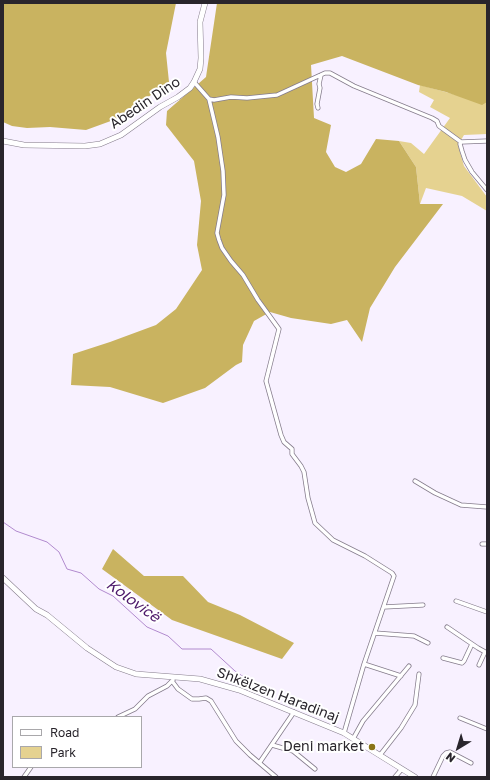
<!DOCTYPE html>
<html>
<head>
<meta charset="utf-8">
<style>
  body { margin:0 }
  #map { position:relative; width:490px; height:780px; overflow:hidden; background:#f8f1ff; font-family:"Golos Text",sans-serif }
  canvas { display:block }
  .frame { position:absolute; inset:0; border:4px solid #29252c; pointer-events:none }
  .legend { position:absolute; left:12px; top:716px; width:130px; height:52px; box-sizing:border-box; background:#fff; border:1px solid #a9a8ab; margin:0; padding:5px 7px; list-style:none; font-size:12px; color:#29252c }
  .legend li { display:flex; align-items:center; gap:8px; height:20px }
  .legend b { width:20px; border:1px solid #a9a8ab }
  .north { position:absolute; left:438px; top:728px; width:40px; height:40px; -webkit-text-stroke:3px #fff; paint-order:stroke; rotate:218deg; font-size:11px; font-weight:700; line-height:16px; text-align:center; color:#29252c }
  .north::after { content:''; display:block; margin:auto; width:14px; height:18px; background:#29252c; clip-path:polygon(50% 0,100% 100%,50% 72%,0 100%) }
</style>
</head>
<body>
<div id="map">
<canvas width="490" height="780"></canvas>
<div class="frame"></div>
<ul class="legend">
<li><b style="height:5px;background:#fff"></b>Road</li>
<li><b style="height:11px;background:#e5d290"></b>Park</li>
</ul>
<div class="north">N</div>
</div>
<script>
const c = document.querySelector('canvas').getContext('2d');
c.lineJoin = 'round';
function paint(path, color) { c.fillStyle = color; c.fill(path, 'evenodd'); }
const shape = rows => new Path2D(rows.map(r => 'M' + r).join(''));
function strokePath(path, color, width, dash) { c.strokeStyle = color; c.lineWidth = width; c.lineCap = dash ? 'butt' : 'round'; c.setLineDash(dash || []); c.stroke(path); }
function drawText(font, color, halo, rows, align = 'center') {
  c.font = font + ' "Golos Text",sans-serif'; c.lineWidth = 4; c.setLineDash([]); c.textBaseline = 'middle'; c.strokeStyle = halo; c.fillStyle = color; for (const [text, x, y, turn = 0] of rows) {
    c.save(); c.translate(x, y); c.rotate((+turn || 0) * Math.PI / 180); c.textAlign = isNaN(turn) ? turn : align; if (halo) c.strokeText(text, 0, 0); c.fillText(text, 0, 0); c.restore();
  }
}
paint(shape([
  [420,85,482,102,487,101,487,134,464,135,458,145,464,166,487,197,487,211,462,196,426,188,420,204,416,167,399,141,411,143,424,154,450,118,430,107,434,100,419,92]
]), '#e5d290');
paint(shape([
  [3,3,176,3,166,53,169,82,119,118,86,130,50,127,27,128,12,126,3,122],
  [217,3,487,3,487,102,482,105,446,92,418,85,342,56,311,65,314,118,331,125,326,152,335,167,346,172,361,164,376,139,399,141,416,167,420,204,443,204,395,267,370,308,362,342,347,320,331,324,291,318,270,312,254,321,243,345,242,362,236,365,205,388,163,403,110,387,71,385,73,354,110,342,156,325,176,309,202,270,197,245,201,201,194,161,166,125,167,111,206,77],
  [113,549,144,576,183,576,208,602,240,615,294,643,282,659,172,620,102,569]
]), '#c9b360');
strokePath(shape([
  [3,522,16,531,47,542,59,552,67,569,81,573,99,589,113,596,147,627,168,636,182,649,211,649,235,671,257,686]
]), '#b18ace', 1);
const street = shape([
  [194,82,209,99,214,100,231,97,247,98,277,95,325,73,330,73,354,86,432,118,437,121,439,126,461,142],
  [209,99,218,137,223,171,224,195,217,233,219,240,222,248,231,261,243,275,258,300,279,329,266,381,281,435,284,442,292,449,292,454,301,466,304,472,308,498,315,523,333,540,365,556,392,573,394,576,364,664,344,733],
  [318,108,317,104,320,88,319,84,321,75],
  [487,141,461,142,460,144,462,151,465,160,472,172,487,190],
  [415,481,435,493,461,505,487,507],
  [482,544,487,544],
  [456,601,487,612],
  [384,607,423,605],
  [447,627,478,648,487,653],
  [375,633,414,636,428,643],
  [443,658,462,663,464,661,472,644],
  [364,664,401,676],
  [479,665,485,652],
  [172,681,178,689,192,699,199,699,206,698,211,701,236,741,250,755,276,777],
  [118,717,135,709,148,696,167,686,173,680],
  [460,718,487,729],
  [353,739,363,721,409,666],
  [272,745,293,751,315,769],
  [380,755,401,728,415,705,419,674],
  [260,762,294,712],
  [24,777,31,767],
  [395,777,401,770],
  [433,777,443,756,446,753,450,752,471,763]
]);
const secondary = shape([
  [3,141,24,145,85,146,100,144,121,135,160,107,178,97,190,88,194,82,200,69,201,58,200,22,205,3],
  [3,578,36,609,47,615,87,648,116,667,136,674,200,679,239,690,344,733,415,777]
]);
strokePath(street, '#857c8c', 5);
strokePath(secondary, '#857c8c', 6);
strokePath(street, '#fff', 3.5);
strokePath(secondary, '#fff', 5);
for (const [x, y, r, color] of [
  [372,747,4,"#8a7417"]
]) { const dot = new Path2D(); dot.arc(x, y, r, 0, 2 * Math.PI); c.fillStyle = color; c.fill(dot); strokePath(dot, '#fff', 1.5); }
drawText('14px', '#29252c', '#fff', [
  ["Abedin Dino",145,103,-34],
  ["Shkëlzen Haradinaj",278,695,21]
]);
drawText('14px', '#29252c', '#fff', [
  ["Deni market",364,747]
], 'right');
drawText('italic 15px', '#4c186a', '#fff', [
  ["Kolovicë",133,601,36]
]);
</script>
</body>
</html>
